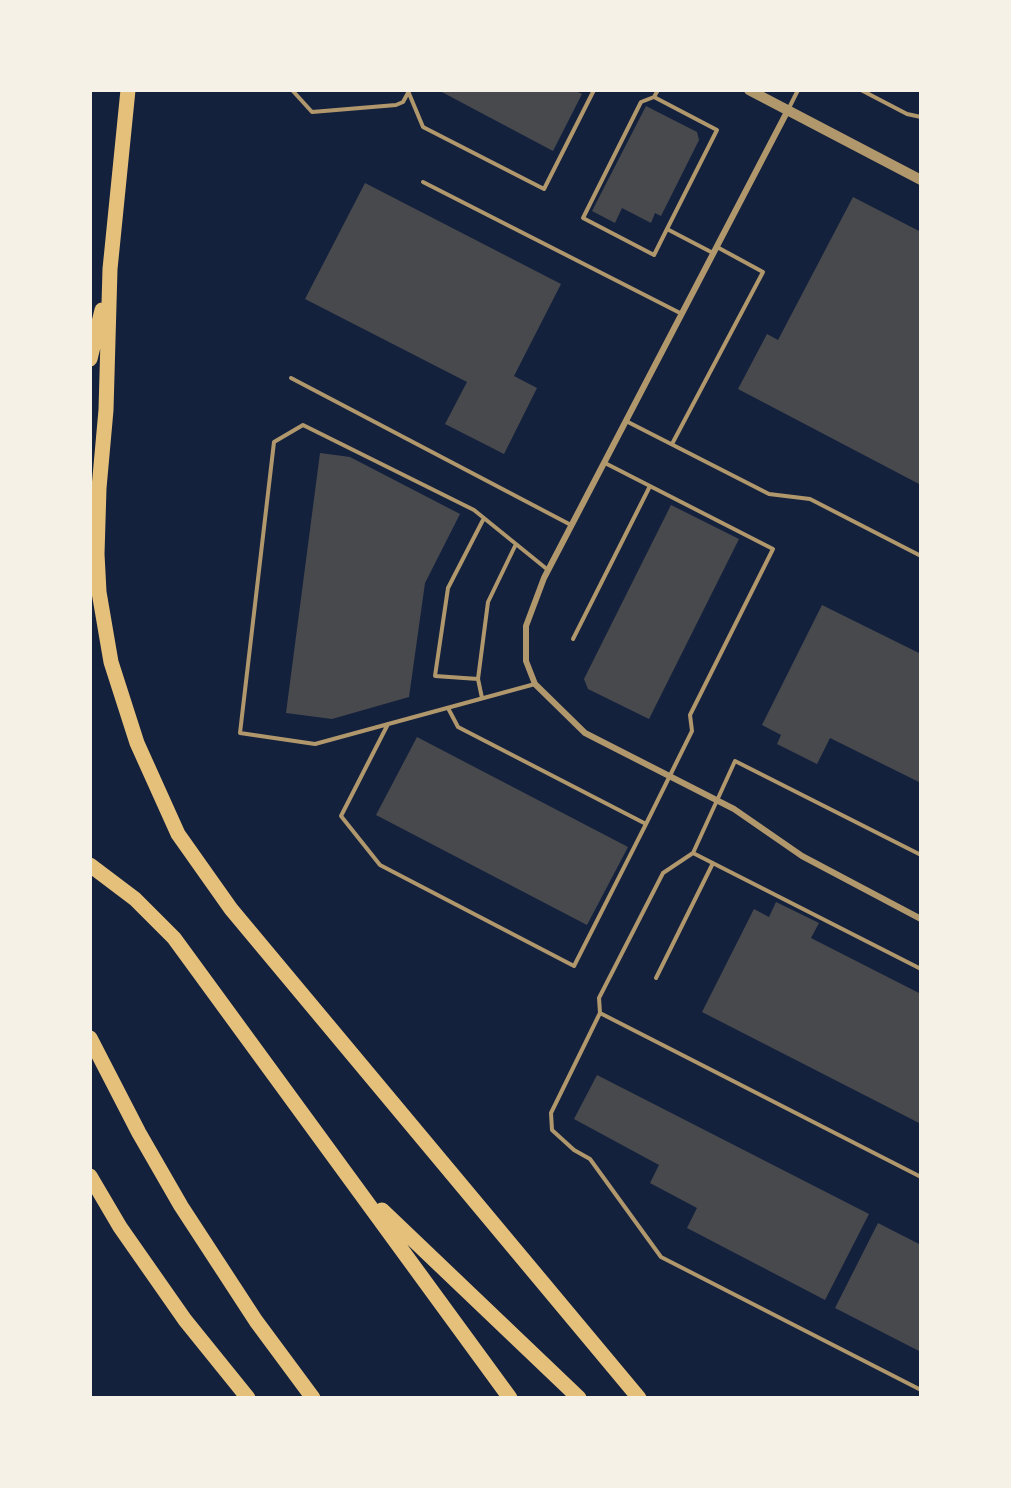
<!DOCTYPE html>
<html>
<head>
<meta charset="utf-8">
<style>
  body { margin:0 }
  #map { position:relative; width:1011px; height:1488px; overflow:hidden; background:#14213d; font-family:"Space Grotesk",sans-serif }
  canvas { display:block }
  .frame { position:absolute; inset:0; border:92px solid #f6f1e7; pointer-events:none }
</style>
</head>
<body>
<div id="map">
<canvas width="1011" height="1488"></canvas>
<div class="frame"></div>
</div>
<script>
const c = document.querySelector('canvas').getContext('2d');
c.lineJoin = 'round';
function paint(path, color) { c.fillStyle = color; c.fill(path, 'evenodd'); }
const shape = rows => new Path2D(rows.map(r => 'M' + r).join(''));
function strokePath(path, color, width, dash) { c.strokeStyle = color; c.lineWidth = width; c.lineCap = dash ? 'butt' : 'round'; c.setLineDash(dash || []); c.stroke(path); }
paint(shape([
  [438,90,574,90,582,94,553,151],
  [646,106,697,132,699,140,661,216,655,213,651,223,622,208,615,223,592,211],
  [365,183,561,284,514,376,537,388,504,454,445,424,467,382,305,299],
  [853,197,921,232,921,485,738,389,767,334,778,340],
  [320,453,350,457,460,514,425,583,409,697,332,719,286,713],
  [671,505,739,539,649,719,588,689,584,679],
  [822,605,921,654,921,783,830,738,817,764,777,744,781,735,762,725],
  [417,737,628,847,587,925,376,815],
  [776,902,819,923,811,938,921,994,921,1124,702,1012,754,909,769,917],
  [597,1075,869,1214,825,1300,687,1228,697,1208,650,1183,659,1165,574,1119],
  [878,1223,921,1245,921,1352,835,1308]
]), '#48494c');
strokePath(shape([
  [292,90,312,112,396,105,403,102,409,91],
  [658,90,654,97,717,130,667,229,713,253],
  [861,90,907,114,921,117],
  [408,91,423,127,544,189,594,90],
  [654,97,641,102,583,218,654,255,667,229],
  [788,110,798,90],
  [423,182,682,314],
  [291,378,571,525],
  [626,421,769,494,810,499,921,556],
  [672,444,763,272,717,247],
  [573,639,650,486],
  [478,679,488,602,516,544],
  [535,684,315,744,240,733,274,442,303,425,474,510,548,570],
  [482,698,478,679,435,676,448,588,484,518],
  [448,708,458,727,646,824,692,731,690,715,773,549,605,463],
  [388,724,341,816,380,865,574,966,646,824],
  [693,853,663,873,599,998,600,1013,921,1177],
  [921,855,735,761,693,853,921,969],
  [656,978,713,863],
  [600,1013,551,1113,552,1130,574,1150,590,1159,661,1257,921,1390]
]), '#b1986c', 4);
strokePath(shape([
  [788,110,544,578,526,626,526,661,535,684,585,733,734,809,802,856,921,919]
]), '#b1986c', 6);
strokePath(shape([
  [749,90,921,180]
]), '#b1986c', 10);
strokePath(shape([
  [128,90,110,269,106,410,99,488,97,554,99,592,111,662,137,743,178,834,231,909,639,1398],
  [90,359,102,310],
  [90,865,135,899,174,938,510,1398],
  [90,1038,139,1133,181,1206,256,1321,313,1398],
  [90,1176,120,1227,185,1320,248,1398],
  [382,1210,579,1398]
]), '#e5c07b', 15);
</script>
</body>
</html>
